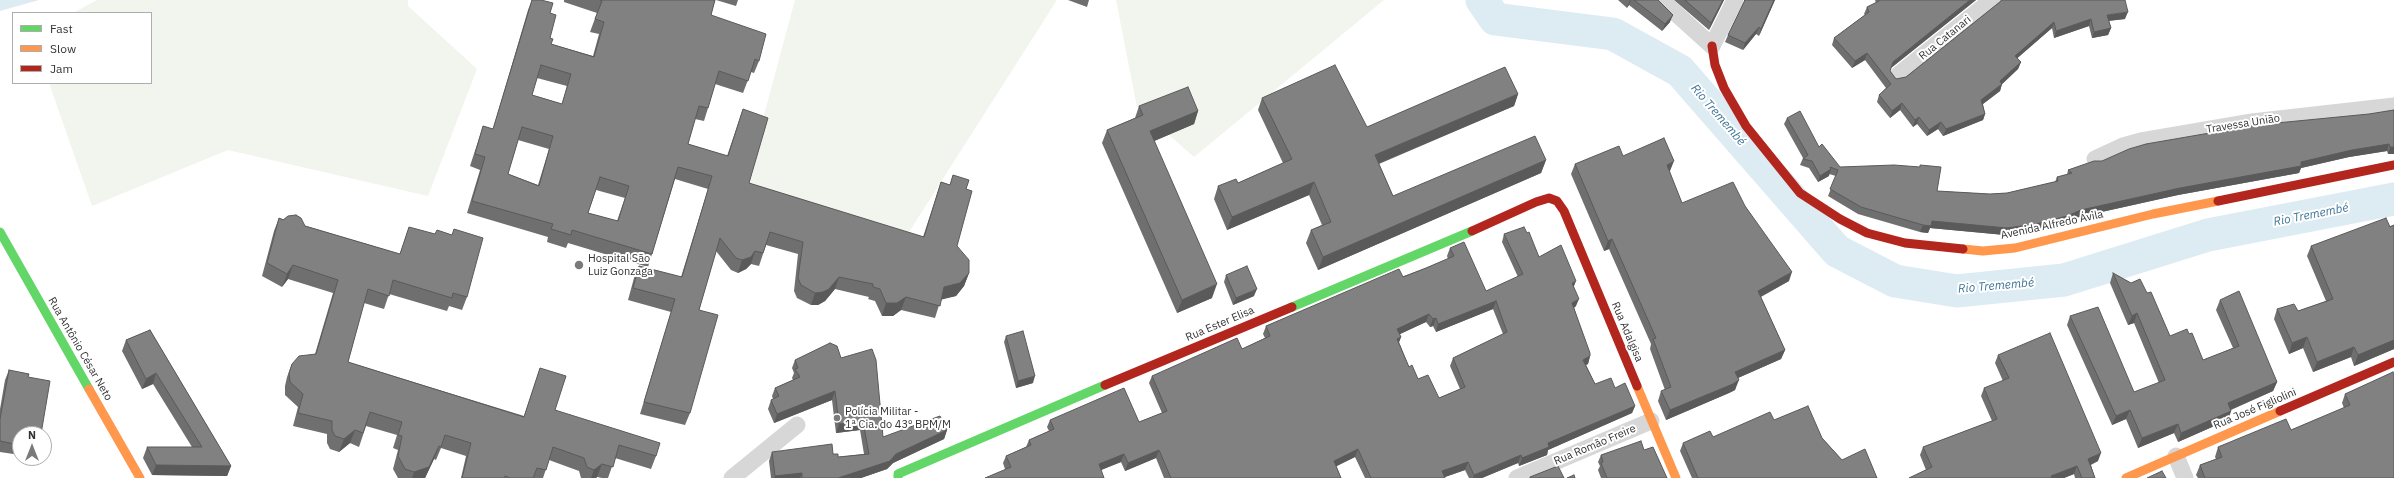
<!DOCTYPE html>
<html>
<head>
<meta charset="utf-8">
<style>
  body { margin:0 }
  #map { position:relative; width:2394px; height:478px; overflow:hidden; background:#fff; font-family:"IBM Plex Sans",sans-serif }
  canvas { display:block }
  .legend { position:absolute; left:12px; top:12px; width:140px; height:72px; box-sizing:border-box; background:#fff; border:1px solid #adadad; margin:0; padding:5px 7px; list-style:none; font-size:12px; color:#333 }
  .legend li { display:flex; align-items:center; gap:8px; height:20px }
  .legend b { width:20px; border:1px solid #adadad }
  .north { position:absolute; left:12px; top:426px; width:40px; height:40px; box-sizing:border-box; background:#fff; border:1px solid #adadad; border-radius:50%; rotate:0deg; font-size:11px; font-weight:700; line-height:16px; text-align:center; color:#333 }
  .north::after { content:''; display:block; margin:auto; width:14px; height:18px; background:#7a7a7a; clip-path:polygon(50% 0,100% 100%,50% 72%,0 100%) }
</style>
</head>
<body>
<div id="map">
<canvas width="2394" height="478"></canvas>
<ul class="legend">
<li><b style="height:5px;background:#63d668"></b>Fast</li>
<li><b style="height:5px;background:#ff974d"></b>Slow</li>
<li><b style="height:5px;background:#b3261e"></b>Jam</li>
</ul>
<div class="north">N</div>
</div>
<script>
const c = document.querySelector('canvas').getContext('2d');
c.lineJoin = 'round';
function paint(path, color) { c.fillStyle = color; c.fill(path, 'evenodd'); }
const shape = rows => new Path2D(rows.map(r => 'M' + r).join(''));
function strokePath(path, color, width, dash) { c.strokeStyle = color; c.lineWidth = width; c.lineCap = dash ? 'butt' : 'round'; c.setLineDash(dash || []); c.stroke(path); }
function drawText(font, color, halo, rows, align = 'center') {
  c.font = font + ' "IBM Plex Sans",sans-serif'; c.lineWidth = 4; c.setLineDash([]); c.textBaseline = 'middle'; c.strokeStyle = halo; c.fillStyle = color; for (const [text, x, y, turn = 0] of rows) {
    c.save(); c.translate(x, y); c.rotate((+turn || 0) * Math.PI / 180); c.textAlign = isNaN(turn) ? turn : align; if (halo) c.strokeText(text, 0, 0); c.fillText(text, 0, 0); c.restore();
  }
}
paint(shape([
  [97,0,408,0,408,6,477,69,428,196,228,150,92,206,49,83,151,83,151,13,73,13],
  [795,0,1057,0,909,232,746,182],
  [1116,0,1384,0,1194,157,1137,107]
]), '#f1f5ed');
paint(shape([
  [0,0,39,0,0,11]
]), '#ddebf3');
strokePath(shape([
  [1482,0,1495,19,1613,34,1680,71,1837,251,1895,281,1957,291,2064,280,2208,235,2394,199]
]), '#ddebf3', 33);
strokePath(shape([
  [1661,0,1712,46,1735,0],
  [1897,76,1992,0],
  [2095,159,2123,146,2141,141,2252,122,2394,106],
  [2176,456,2185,478],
  [732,478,797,425],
  [1517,478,1651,421]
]), '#d7d7d7', 17);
strokePath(shape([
  [0,232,89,389],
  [1292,307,1472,231],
  [898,478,898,474,1105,385]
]), '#63d668', 9);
strokePath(shape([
  [1963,249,1983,251,2015,248,2153,214,2218,201],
  [1637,386,1676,478],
  [89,389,140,478],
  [2126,478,2280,411]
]), '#ff974d', 9);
strokePath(shape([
  [1712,46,1715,65,1724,88,1746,126,1800,193,1840,219,1867,233,1905,243,1963,249],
  [2218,201,2394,165],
  [1472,231,1536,202,1549,198,1557,201,1564,211,1637,386],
  [1105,385,1292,307],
  [2280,411,2394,362]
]), '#b3261e', 9);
paint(shape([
  [532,0,550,13,550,38,551,44,593,56,599,34,590,32,597,13,564,2,564,0,715,0,711,15,759,61,754,73,751,72,743,93,715,84,708,108,704,121,695,119,688,144,727,156,743,109,749,183,923,237,941,182,950,185,953,175,966,189,957,246,969,273,964,286,956,296,941,299,935,318,901,310,893,316,882,316,875,301,868,299,869,297,835,289,825,301,818,305,811,305,797,298,794,291,798,254,766,245,759,266,751,264,746,269,738,273,731,270,716,251,699,310,690,413,685,425,640,414,671,312,628,300,634,278,639,266,681,277,708,189,675,179,652,254,648,267,568,243,566,248,547,242,548,237,467,213,480,170,470,166,483,126,493,129,528,10],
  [537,78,567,86,562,104,532,95],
  [518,140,549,149,538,185,508,174],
  [596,190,625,198,617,221,588,213],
  [716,0,738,0,736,6],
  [1068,0,1089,0,1087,7],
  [1618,0,1658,0,1670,22,1662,31,1629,5,1627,8],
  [1674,0,1724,0,1709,30],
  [1744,0,1775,0,1759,36,1756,34,1743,50,1725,42,1728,35,1744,2],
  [1875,0,1976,0,1891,68,1890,71,1896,79,1906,77,2001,1,2125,19,2109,21,2111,28,2108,35,2092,38,2089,26,2054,38,2052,28,2017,58,2021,62,2018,69,2002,84,2000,91,1983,104,1985,114,1983,120,1943,136,1938,129,1927,136,1917,124,1913,127,1900,110,1890,118,1877,102,1879,95,1886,88,1865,60,1852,68,1832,45,1834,38,1865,15,1864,14,1867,7,1876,3],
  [1518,94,1514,106,1379,164,1393,196,1546,160,1541,173,1318,270,1306,243,1311,230,1322,225,1309,195,1227,230,1214,199,1218,186,1238,183,1283,163,1258,110,1262,98,1367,127],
  [1139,106,1198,111,1194,124,1154,141,1212,298,1177,313,1102,143,1107,130,1135,118],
  [2394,110,2394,154,2388,154,2387,151,2349,157,2301,168,2299,173,2178,195,2079,217,2065,223,2034,230,2005,235,1930,228,1928,233,1920,232,1858,214,1828,196,1836,176,1829,174,1829,176,1818,182,1809,168,1800,165,1803,158,1784,124,1787,118,1819,147,1840,167,1937,191,1990,194,2007,193,2055,182,2057,177,2067,175,2068,170,2102,161],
  [1623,156,1670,171,1669,171,1682,203,1745,206,1789,281,1761,297,1785,350,1781,359,1738,378,1735,390,1729,393,1666,420,1658,401,1661,391,1665,390,1650,349,1651,344,1609,249,1604,251,1571,174,1575,164],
  [279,218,400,254,409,227,467,297,462,310,449,306,447,311,389,294,384,309,364,303,348,362,524,416,540,368,555,410,656,456,651,469,615,458,608,478,602,478,597,477,596,478,581,478,579,471,549,460,543,478,461,478,466,456,441,448,436,460,434,459,425,478,398,478,393,469,398,450,393,448,397,435,366,426,359,447,350,443,339,452,330,449,327,443,327,434,293,426,298,407,285,395,285,386,287,377,292,364,315,354,333,293,288,279,282,287,262,276,274,231],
  [2394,225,2394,349,2354,366,2351,357,2313,372,2303,348,2289,354,2274,319,2277,309,2298,311,2326,301,2307,256,2311,246],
  [1527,233,1539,257,1574,287,1576,306,1574,308,1590,356,1588,364,1586,365,1595,384,1615,388,1635,406,1632,413,1548,450,1547,455,1519,466,1518,463,1482,478,1469,478,1465,470,1445,477,1445,478,1365,478,1355,457,1336,466,1341,478,1164,478,1156,458,1125,471,1121,462,1101,470,1005,469,1003,463,1006,456,1026,447,1029,440,1049,431,1047,427,1050,420,1139,422,1162,413,1149,383,1152,376,1242,349,1265,338,1263,334,1266,326,1426,268,1448,259,1447,256,1450,248,1486,291,1518,277,1502,242,1504,234],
  [1493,309,1503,334,1453,358,1450,366,1460,389,1439,398,1418,379,1409,367,1399,342,1401,337,1399,334,1426,322,1430,327,1433,326,1436,332],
  [2113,273,2147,293,2170,336,2203,360,2233,348,2216,310,2220,300,2277,382,2273,391,2231,410,2231,411,2228,420,2178,442,2174,433,2138,448,2126,419,2112,425,2067,325,2070,316,2134,392,2159,383,2134,323,2128,325,2110,283],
  [1226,275,1254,296,1233,305,1224,282],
  [150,330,231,466,227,476,152,475,143,458,147,447,192,447,153,384,142,389,122,351,126,340],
  [1006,336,1033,383,1016,388,1004,342],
  [1998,355,2098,461,2091,465,2095,478,2075,478,2074,474,2064,478,1909,478,1926,470,1920,455,1923,447,1992,421,1981,396,1984,388,2003,381,1995,363],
  [841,358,883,437,947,430,944,439,893,463,887,469,861,478,771,478,769,461,772,452,833,454,838,457,864,454,860,430,836,433,832,400,774,423,768,409,771,400,773,399,772,396,775,388,793,380,792,378,794,373,792,368,795,360],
  [9,370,20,434,20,455,0,452,0,409,5,380],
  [2345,394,2394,478,2198,478,2196,475,2200,465,2216,459,2215,457,2218,447,2291,430,2344,408,2342,403],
  [1774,420,1822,438,1842,460,1877,478,1692,478,1680,451,1683,443,1713,437],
  [1644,450,1667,478,1601,478,1598,470,1600,466,1598,462,1601,455]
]), '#6f6f6f');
paint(shape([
  [1630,0,1631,0,1629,5,1627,8],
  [1723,0,1724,0,1709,30,1711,23],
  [1774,0,1775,0,1759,36,1761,29],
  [1970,0,1976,0,1891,68,1893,62],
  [2128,12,2125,19,2105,21,2107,15],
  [1673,15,1670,22,1662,31,1665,24],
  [2091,19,2089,26,2054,38,2056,31],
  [2054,22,2052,28,2013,62,2015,56],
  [1759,27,1756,34,1743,50,1745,43],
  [2111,28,2108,35,2092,38,2094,32],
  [1867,53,1865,60,1852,68,1855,61],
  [2021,62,2018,69,1998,88,2002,84,2000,91,1979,107,1981,100,2000,81],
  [1518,94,1514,106,1370,167,1375,155],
  [1902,103,1900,110,1890,118,1892,111],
  [1198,111,1194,124,1145,145,1150,131],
  [1985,114,1983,120,1943,136,1946,129],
  [1919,117,1917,124,1913,127,1915,120],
  [1941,122,1938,129,1927,136,1929,130],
  [2389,144,2387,151,2349,157,2301,168,2299,173,2178,195,2079,217,2065,223,2034,230,2005,235,1930,228,1928,233,1920,232,1923,225,1932,221,2081,210,2352,150],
  [2390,147,2394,147,2394,154,2388,154],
  [1546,160,1541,173,1318,270,1323,257],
  [1674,161,1670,171,1663,174,1667,165],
  [1831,169,1829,176,1818,182,1820,176],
  [1314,182,1309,195,1227,230,1232,217],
  [1612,239,1609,249,1604,251,1608,241],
  [755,251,751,264,746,269,738,273,742,260],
  [293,265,288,279,282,287,287,274],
  [1792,272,1789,281,1754,300,1758,291],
  [969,273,964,286,956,296,940,300,944,287],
  [839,277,835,289,825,301,818,305,811,305,815,293],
  [1576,281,1573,289,1572,283],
  [1217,284,1212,298,1177,313,1182,300],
  [1257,289,1254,296,1233,305,1236,298],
  [906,297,901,310,893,316,882,316,886,303],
  [1579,299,1576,306,1569,311,1572,303],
  [1496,301,1493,309,1436,332,1438,324],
  [2137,313,2134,323,2128,325,2132,316],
  [1429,314,1426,322,1394,337,1397,329],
  [1436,318,1433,326,1430,327,1433,319],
  [1401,337,1398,345,1397,339],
  [2307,337,2303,348,2289,354,2292,343],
  [2394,340,2394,349,2354,366,2358,355],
  [2354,347,2351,357,2313,372,2317,362],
  [1785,350,1781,359,1731,381,1735,372],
  [1590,356,1588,364,1580,367,1583,360],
  [156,373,153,384,142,389,146,379],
  [1035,376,1033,383,1016,388,1018,381],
  [1739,380,1735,390,1729,393,1666,420,1670,410],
  [2277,382,2273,391,2225,412,2228,403],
  [835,391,832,400,774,423,777,414],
  [1635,406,1632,413,1548,450,1547,455,1519,466,1522,458,1548,443],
  [2130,410,2126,419,2112,425,2116,416],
  [2231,411,2228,420,2178,442,2181,433],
  [863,422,860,430,836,433,839,424],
  [2178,424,2174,433,2138,448,2142,438],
  [355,430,350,443,339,452,344,439],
  [947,430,944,439,893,463,887,469,861,478,838,478,896,454],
  [439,446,434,459,425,478,412,478,414,472],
  [1358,449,1355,457,1331,469,1334,461],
  [1159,450,1156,458,1125,471,1128,463],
  [2101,453,2098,461,2085,467,2088,459],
  [1124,454,1121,462,1096,472,1099,464],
  [1521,455,1518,463,1482,478,1473,478,1474,475],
  [1468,462,1465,470,1442,478,1442,471],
  [602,464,597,477,596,478,591,478,594,470],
  [156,465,231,466,227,476,152,475],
  [2077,466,2074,474,2064,478,2051,478,2051,476],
  [802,473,800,478,774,478,775,476]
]), '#5a5a5a');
const building = shape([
  [532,0,541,0,553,3,550,13,556,15,550,38,553,39,551,44,594,57,604,22,595,19,602,1,600,0,715,0,711,15,766,34,759,61,755,59,748,81,719,71,708,108,699,106,688,144,728,156,743,109,768,118,749,183,924,237,941,182,950,185,953,175,969,180,966,189,972,191,957,246,969,260,969,273,960,283,944,287,940,306,906,297,897,303,886,303,880,289,873,287,873,284,839,277,829,289,823,292,815,293,801,285,798,278,803,242,770,232,763,253,755,251,751,257,742,260,736,258,720,238,699,310,718,315,690,413,644,402,675,299,633,288,639,266,682,277,712,176,678,167,652,254,572,230,571,235,551,229,553,224,472,201,485,157,475,154,483,126,493,129,532,0],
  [541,65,571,74,562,104,532,95,541,65],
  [522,127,553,136,539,186,508,174,522,127],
  [600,177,629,186,618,221,588,213,600,177],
  [1634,0,1658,0,1673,15,1665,24,1634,0],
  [1685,0,1723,0,1711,23,1685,0],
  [1745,0,1774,0,1761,29,1759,27,1745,43,1728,35,1745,0],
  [1879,0,1970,0,1893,62,1890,71,1896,79,1906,77,2001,1,2001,0,2125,0,2128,12,2107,15,2111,28,2094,32,2091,19,2056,31,2054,22,2015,56,2021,62,2000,81,2002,84,1981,100,1985,114,1946,129,1941,122,1929,130,1919,117,1915,120,1902,103,1892,111,1879,95,1891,84,1867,53,1855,61,1834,38,1869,12,1867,7,1879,1,1879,0],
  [1335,65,1367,127,1505,67,1518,94,1375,155,1393,196,1535,136,1546,160,1323,257,1311,230,1331,222,1314,182,1232,217,1218,186,1236,179,1238,183,1292,159,1262,98,1335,65],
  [1188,87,1198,111,1150,131,1217,284,1182,300,1107,130,1143,115,1139,106,1188,87],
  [2394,110,2394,147,2390,147,2389,144,2352,150,2301,162,2301,166,2180,188,2081,210,2067,216,2036,224,2007,228,1932,221,1931,226,1923,225,1861,207,1830,189,1838,170,1830,167,1831,169,1820,176,1812,161,1803,159,1808,155,1787,118,1800,111,1819,147,1822,144,1840,167,1894,165,1920,167,1920,165,1941,167,1937,191,1990,194,2007,193,2058,181,2057,177,2072,173,2068,170,2094,161,2102,161,2129,149,2146,144,2256,125,2369,114,2394,110],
  [1664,138,1674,161,1667,165,1682,203,1733,182,1745,206,1792,272,1758,291,1785,350,1735,372,1739,380,1733,384,1670,410,1661,391,1671,387,1653,339,1656,338,1612,239,1608,241,1575,164,1619,146,1623,156,1664,138],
  [296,215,301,218,305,226,400,254,409,227,435,234,437,230,452,235,454,229,483,238,467,297,453,293,452,298,393,280,389,296,368,289,348,362,524,417,540,368,566,376,555,410,660,443,656,456,619,445,613,467,602,464,594,470,587,467,584,458,553,447,546,470,537,468,533,478,510,478,505,476,504,478,462,478,471,443,445,435,441,447,439,446,429,467,414,472,405,469,398,456,402,436,398,435,402,422,370,412,363,433,355,430,344,439,335,436,332,430,332,421,298,413,303,394,290,382,289,373,292,364,299,356,316,354,338,280,293,265,287,274,267,263,279,218,283,220,288,216,296,215],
  [2386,218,2390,227,2394,225,2394,340,2358,355,2354,347,2317,362,2307,337,2292,343,2277,309,2294,304,2298,311,2333,299,2311,246,2386,218],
  [1524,227,1527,233,1529,232,1539,257,1561,245,1576,281,1572,283,1579,299,1572,303,1590,353,1590,356,1583,360,1595,384,1611,378,1615,388,1625,383,1635,406,1548,443,1549,447,1522,458,1521,455,1474,475,1468,462,1442,471,1445,478,1371,478,1358,449,1334,461,1341,478,1171,478,1159,450,1128,463,1124,454,1099,464,1104,478,985,478,1011,467,1006,456,1031,445,1029,440,1054,429,1050,420,1124,388,1139,422,1167,411,1152,376,1237,338,1242,349,1270,336,1266,326,1399,269,1403,277,1426,268,1454,256,1450,248,1464,242,1486,291,1523,274,1504,234,1524,227],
  [1496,301,1507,332,1453,358,1465,387,1439,398,1428,375,1418,379,1412,365,1409,367,1397,339,1401,337,1397,329,1429,314,1433,319,1436,318,1438,324,1496,301],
  [1247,266,1257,289,1236,298,1226,275,1247,266],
  [2113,273,2131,283,2140,279,2147,293,2151,292,2170,336,2187,329,2189,334,2192,333,2203,360,2239,346,2220,300,2239,291,2277,382,2228,403,2231,411,2181,433,2178,424,2142,438,2130,410,2116,416,2070,316,2098,307,2134,392,2165,380,2137,313,2132,316,2113,273],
  [150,330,231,466,156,465,147,447,202,447,156,373,146,379,126,340,150,330],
  [1023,331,1035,376,1018,381,1006,336,1023,331],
  [2050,333,2101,453,2088,459,2095,478,2082,478,2077,466,2051,476,2052,478,1909,478,1932,467,1923,447,1997,419,1984,388,2009,378,1998,355,2050,333],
  [830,343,837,346,841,358,872,349,876,360,883,437,940,416,947,430,896,454,890,461,838,478,802,478,802,473,775,476,772,452,832,444,833,454,838,454,838,457,869,454,863,422,839,424,835,391,777,414,771,400,779,396,775,388,800,377,795,369,798,368,795,360,830,343],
  [9,370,29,374,28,377,50,381,41,434,20,434,20,445,0,441,0,419,9,370],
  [2393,372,2394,374,2394,478,2205,478,2200,465,2222,457,2218,447,2286,419,2291,430,2350,405,2345,394,2393,372],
  [1808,406,1822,438,1842,460,1865,449,1877,478,1698,478,1683,443,1710,431,1713,437,1770,412,1774,420,1808,406],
  [1641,441,1644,450,1653,447,1667,478,1607,478,1601,463,1603,462,1601,455,1641,441],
  [1558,466,1564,478,1530,478,1530,477,1558,466],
  [2162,471,2166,478,2147,478,2162,471],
  [1574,475,1575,478,1567,478,1574,475]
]);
paint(building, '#818181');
strokePath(building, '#5a5a5a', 1);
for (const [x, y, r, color] of [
  [579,265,5,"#7a7a7a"],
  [837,418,4,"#7a7a7a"]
]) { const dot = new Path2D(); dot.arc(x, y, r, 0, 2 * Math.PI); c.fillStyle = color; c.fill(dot); strokePath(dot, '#fff', 1.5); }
drawText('11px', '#333', '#fff', [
  ["Rua Catanari",1945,38,-39],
  ["Travessa União",2243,124,-9],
  ["Avenida Alfredo Ávila",2052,225,-12],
  ["Rua Ester Elisa",1220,324,-23],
  ["Rua Adalgisa",1627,332,67],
  ["Rua Antônio César Neto",80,349,60],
  ["Rua José Figliolini",2255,409,-23],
  ["Rua Romão Freire",1595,445,-23]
]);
drawText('11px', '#333', '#fff', [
  ["Hospital São",588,259],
  ["Luiz Gonzaga",588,272],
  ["Polícia Militar -",845,412],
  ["1ª Cia. do 43º BPM/M",845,425]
], 'left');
drawText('italic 12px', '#3f7597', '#fff', [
  ["Rio Tremembé",1718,115,49],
  ["Rio Tremembé",2311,215,-11],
  ["Rio Tremembé",1996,286,-5]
]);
</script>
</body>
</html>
